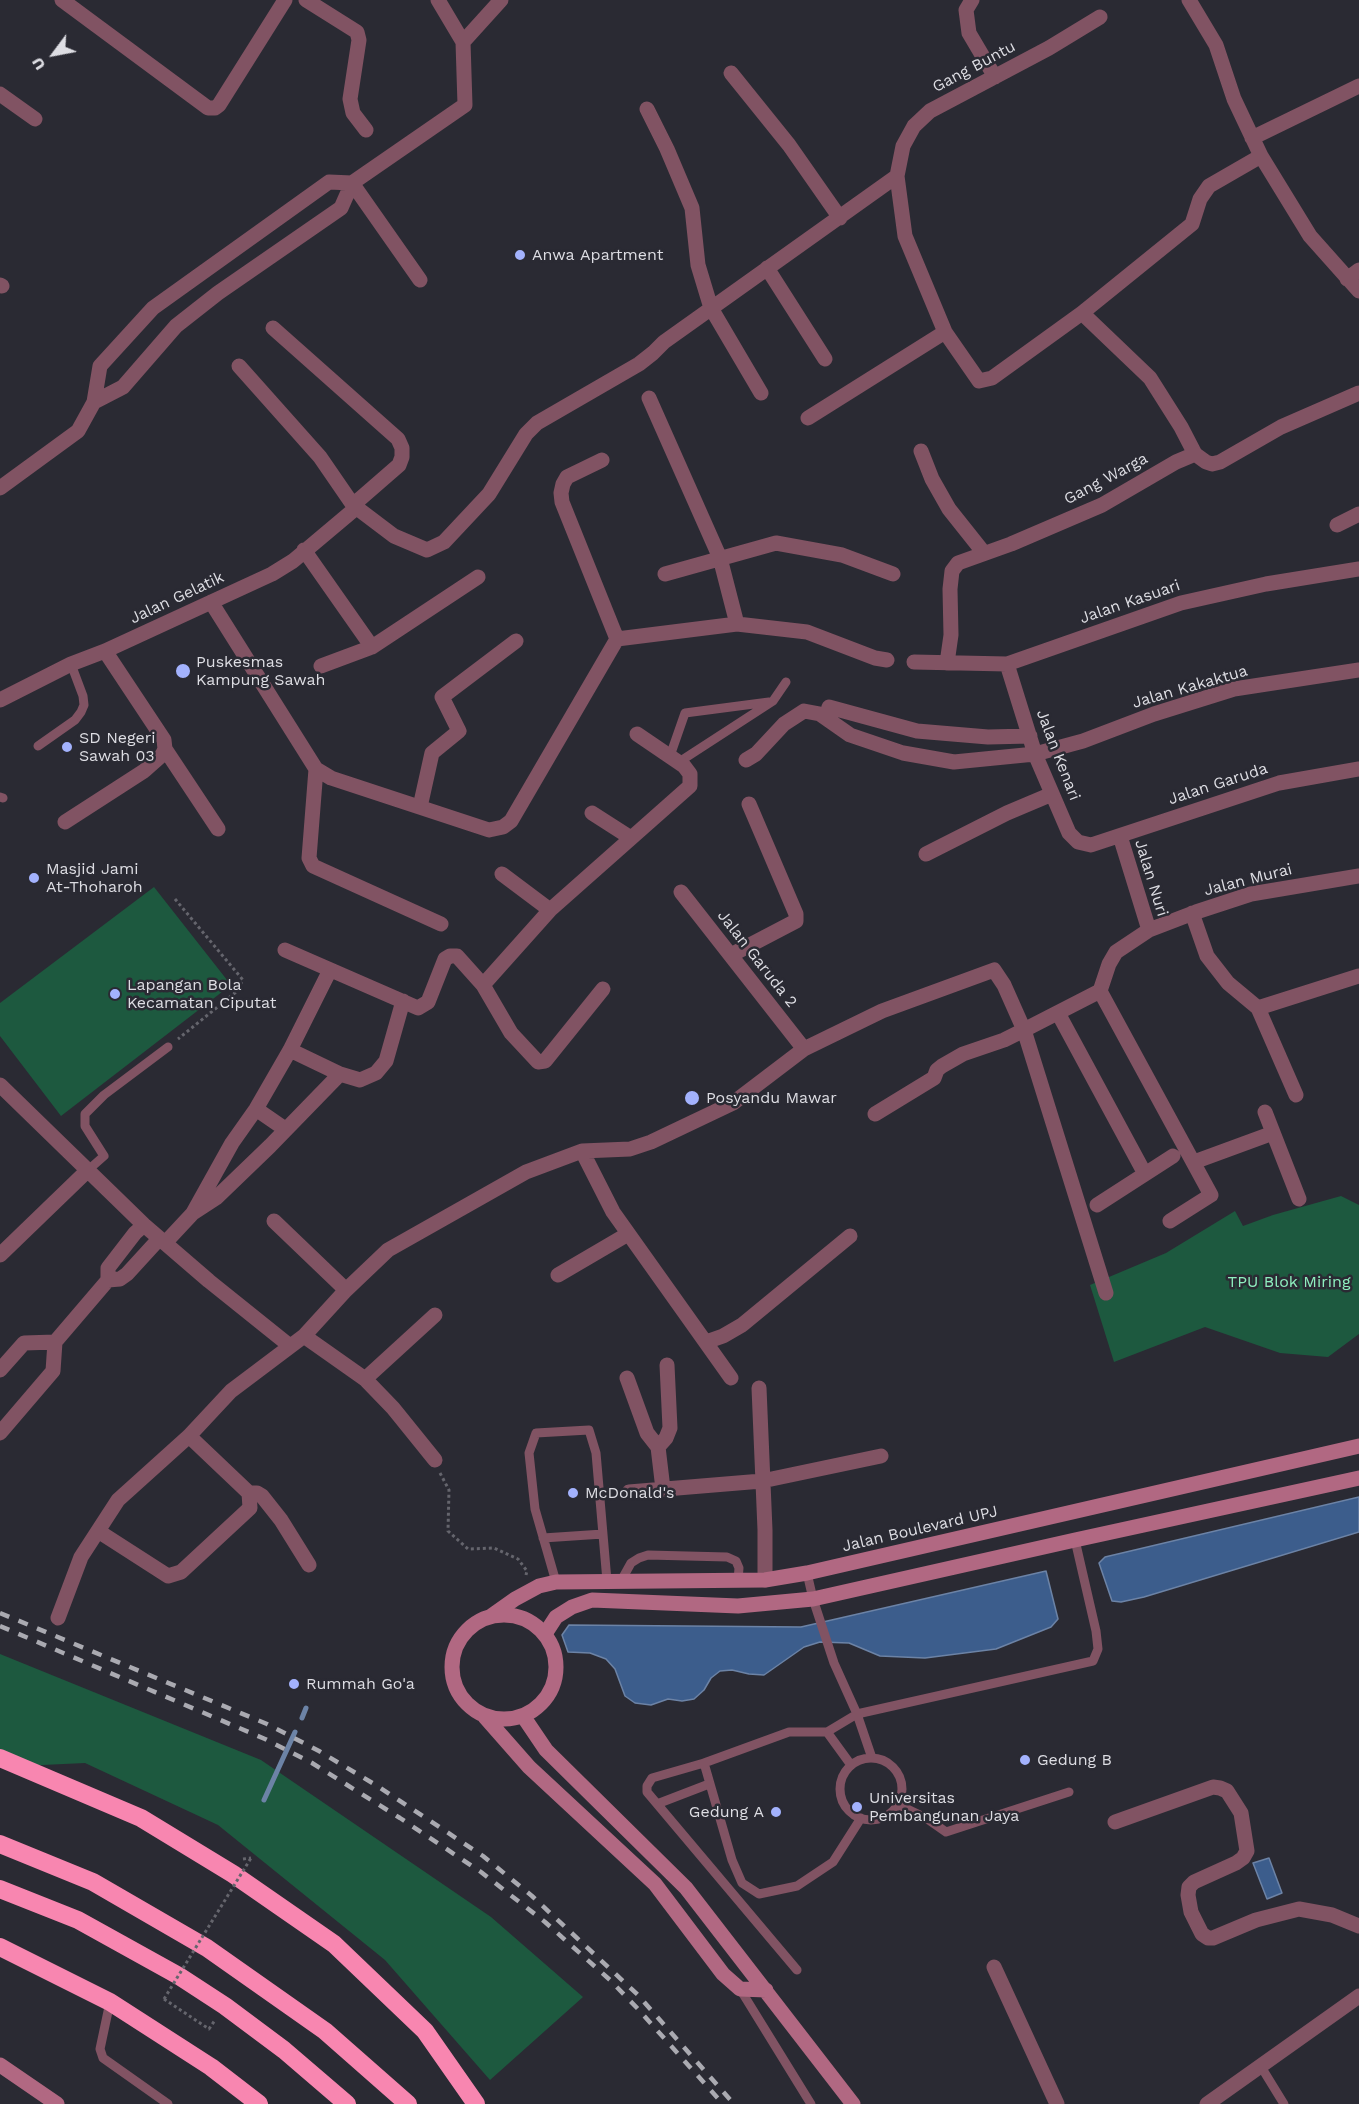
<!DOCTYPE html>
<html>
<head>
<meta charset="utf-8">
<style>
  body { margin:0 }
  #map { position:relative; width:1359px; height:2104px; overflow:hidden; background:#2a2a33; font-family:"Work Sans",sans-serif }
  canvas { display:block }
  .north { position:absolute; left:24px; top:24px; width:60px; height:60px; -webkit-text-stroke:4px #2a2a33; paint-order:stroke; rotate:238deg; font-size:16px; font-weight:700; line-height:24px; text-align:center; color:#dddde3 }
  .north::after { content:''; display:block; margin:auto; width:21px; height:27px; background:#dddde3; clip-path:polygon(50% 0,100% 100%,50% 72%,0 100%) }
</style>
</head>
<body>
<div id="map">
<canvas width="1359" height="2104"></canvas>
<div class="north">U</div>
</div>
<script>
const c = document.querySelector('canvas').getContext('2d');
c.lineJoin = 'round';
function paint(path, color) { c.fillStyle = color; c.fill(path, 'evenodd'); }
const shape = rows => new Path2D(rows.map(r => 'M' + r).join(''));
function strokePath(path, color, width, dash) { c.strokeStyle = color; c.lineWidth = width; c.lineCap = dash ? 'butt' : 'round'; c.setLineDash(dash || []); c.stroke(path); }
function drawText(font, color, halo, rows, align = 'center') {
  c.font = font + ' "Work Sans",sans-serif'; c.lineWidth = 5; c.setLineDash([]); c.textBaseline = 'middle'; c.strokeStyle = halo; c.fillStyle = color; for (const [text, x, y, turn = 0] of rows) {
    c.save(); c.translate(x, y); c.rotate((+turn || 0) * Math.PI / 180); c.textAlign = isNaN(turn) ? turn : align; if (halo) c.strokeText(text, 0, 0); c.fillText(text, 0, 0); c.restore();
  }
}
paint(shape([
  [154,887,231,985,61,1116,0,1036,0,1003],
  [1341,1196,1359,1205,1359,1334,1328,1357,1280,1353,1205,1327,1114,1362,1090,1285,1166,1253,1235,1211,1243,1226,1273,1215],
  [0,1654,261,1760,491,1917,583,1997,490,2080,385,1960,218,1825,85,1763,0,1767]
]), '#1d593f');
const water = shape([
  [1359,1497,1359,1532,1144,1597,1121,1602,1112,1601,1099,1563,1105,1557,1359,1497],
  [1046,1571,1058,1619,1051,1627,996,1649,925,1658,880,1656,849,1643,820,1642,804,1647,764,1675,749,1674,732,1670,720,1671,711,1678,704,1690,694,1699,682,1701,668,1699,651,1705,635,1703,625,1696,615,1669,606,1659,590,1653,568,1652,562,1635,569,1625,801,1627,1046,1571],
  [1269,1858,1282,1893,1267,1899,1253,1863,1269,1858]
]);
paint(water, '#3c5d8c');
strokePath(water, '#6c83a6', 1.5);
strokePath(shape([
  [302,1718,306,1708],
  [264,1800,295,1732]
]), '#6c83a6', 5);
strokePath(shape([
  [175,899,243,980,236,992,178,1039],
  [440,1473,449,1490,448,1531,468,1549,494,1548,518,1559,527,1571,526,1575],
  [243,1859,251,1858],
  [164,1999,209,2029,215,2020]
]), '#65656d', 3, [3, 3]);
strokePath(shape([
  [38,746,75,720,81,712,84,705,83,696,71,664],
  [670,756,685,713,769,702],
  [679,762,773,701,786,682],
  [0,797,3,798],
  [87,1171,104,1156,85,1126,85,1114,104,1095,168,1047],
  [543,1538,603,1534],
  [807,1573,813,1599,834,1663,857,1714,872,1758],
  [621,1581,631,1563,639,1558,648,1555,727,1557,736,1561,739,1568,738,1580],
  [556,1582,535,1509,529,1453,536,1433,589,1430,596,1453,607,1581],
  [827,1732,857,1714,1093,1661,1098,1649,1096,1631,1075,1540],
  '840 1789a31 31 0 1 1 62 0a31 31 0 1 1-62 0Z',
  [704,1763,652,1778,647,1786,647,1792,797,1970],
  [851,1765,827,1732,789,1732,704,1763,732,1860,742,1883,759,1894,797,1886,833,1862,861,1818],
  [657,1804,709,1784],
  [899,1805,926,1818,946,1832,1069,1792],
  [740,1989,811,2104],
  [110,2002,100,2049,103,2058,168,2104],
  [1260,2065,1284,2104]
]), '#815363', 9);
strokePath(shape([
  [62,0,208,108,215,108,219,105,285,0],
  [306,0,357,32,359,40,350,99,353,113,366,130],
  [438,0,463,42],
  [972,0,966,10,969,33,995,77],
  [1189,0,1216,45,1234,99,1261,156,1310,236,1359,291],
  [1100,17,1049,48,930,111,914,126,903,146,897,176,905,236,945,332,979,381,992,378,1082,313,1192,224,1200,199,1209,186,1261,156],
  [731,73,789,145,840,218],
  [0,94,35,119],
  [647,109,667,149,692,208,698,265,711,308,761,393],
  [1252,138,1359,86],
  [767,268,825,359],
  [1347,279,1359,270],
  [420,280,352,183,465,105,463,42,501,0],
  [0,285,2,286],
  [1082,313,1150,378,1181,427,1195,454],
  [273,328,398,439,402,448,402,457,399,465,353,505],
  [239,366,320,457,353,505,394,536,427,550,444,542,489,494,526,434,537,423,639,364,653,353,664,342,897,176],
  [649,398,720,558,737,624],
  [808,418,945,332],
  [921,451,932,479,949,509,984,553],
  [602,460,567,477,563,484,561,493,562,502,617,639],
  [0,488,78,431,94,402,100,366,153,308,329,182,352,183,341,208,218,293,176,326,123,387,94,402],
  [1337,525,1359,514],
  [304,550,372,647],
  [665,574,776,543,842,555,893,574],
  [211,602,316,769,331,778,489,830,503,827,511,821,617,639],
  [617,639,737,624,807,632,875,658,887,660],
  [914,662,1007,664,1181,603,1266,584,1359,569],
  [947,663,951,635,950,589,952,571,958,563,1011,544,1102,505,1176,462,1195,454,1206,462,1212,464,1220,462,1281,427,1359,393],
  [1007,664,1035,754,1069,833,1078,842,1091,845,1279,783,1359,769],
  [321,666,372,647,478,577],
  [0,700,71,664,105,651,272,574,293,561,356,508],
  [829,707,917,731,988,737,1030,736],
  [165,749,218,829],
  [746,760,756,754,784,724,804,711,820,714,850,735,903,753,954,762,1035,754,1083,741,1154,714,1234,689,1359,670],
  [316,769,309,858,313,866,441,924],
  [420,807,432,753,459,731,442,697,516,641],
  [592,813,631,838],
  [65,822,144,771,162,755,165,749,164,740,105,651],
  [1120,836,1149,930],
  [926,854,1007,813,1052,794],
  [502,874,550,910],
  [681,892,804,1049],
  [1192,913,1207,956,1228,983,1258,1008,1296,1095],
  [285,950,418,1008,428,1002,445,959,450,956,457,956,483,985,511,1033,538,1062,545,1061,603,989],
  [731,955,796,921,796,914,749,804],
  [483,985,550,910,690,786,690,774,684,766,637,734],
  [1100,991,1211,1195,1170,1221],
  [1258,1008,1359,976],
  [1058,1013,1145,1174],
  [290,1050,340,1074,360,1080,376,1073,386,1061,403,1001],
  [0,1085,144,1225,209,1281,290,1346],
  [256,1109,285,1129],
  [1265,1112,1299,1199],
  [875,1114,934,1078,937,1070,942,1066,963,1054,1004,1040,1024,1030,1100,991,1109,964,1116,952,1149,930,1196,912,1251,894,1359,876],
  [582,1151,613,1212,731,1378],
  [1194,1162,1273,1133],
  [1097,1205,1173,1156],
  [193,1213,232,1143,256,1109,290,1050,330,970],
  [274,1221,346,1290],
  [165,1243,193,1213,216,1198,270,1146,340,1074],
  [0,1255,87,1171],
  [558,1275,628,1234],
  [108,1280,108,1268,135,1233,144,1225],
  [304,1336,365,1379,393,1408,435,1460],
  [706,1342,723,1336,742,1325,850,1236],
  [0,1370,24,1343,55,1342],
  [627,1378,647,1433,658,1447,663,1489],
  [365,1379,435,1315],
  [759,1388,765,1530,765,1580],
  [0,1433,53,1371,55,1342,108,1280,120,1279,127,1274,159,1239],
  [658,1447,666,1438,670,1428,667,1365],
  [629,1492,762,1481,881,1456],
  [249,1493,257,1493,262,1496,281,1520,309,1565],
  [98,1531,168,1576,181,1572,250,1508,249,1493,189,1436],
  [58,1618,81,1557,118,1500,189,1436,231,1391,304,1336,346,1290,388,1250,526,1172,582,1151,630,1149,651,1142,733,1103,804,1049,882,1011,994,970,1004,985,1024,1030,1106,1293],
  [1115,1822,1213,1787,1220,1788,1227,1791,1241,1813,1247,1851,1243,1858,1236,1863,1194,1882,1189,1887,1188,1895,1191,1912,1202,1934,1208,1938,1213,1938,1256,1920,1299,1909,1332,1915,1359,1926],
  [994,1967,1057,2104],
  [1207,2104,1359,1996]
]), '#815363', 15);
strokePath(shape([
  '452 1667a52 52 0 1 1 104 0a52 52 0 1 1-104 0Z',
  [491,1616,515,1599,539,1586,556,1582,765,1580,807,1573,1359,1446],
  [545,1634,556,1617,572,1607,592,1600,738,1606,813,1599,1075,1540,1359,1478],
  [523,1716,546,1750,686,1888,853,2104],
  [485,1717,529,1767,655,1884,723,1974,740,1989,766,1990],
  [0,2065,57,2104]
]), '#b16882', 15);
strokePath(shape([
  [0,1758,141,1818,233,1874,334,1944,425,2031,476,2104],
  [0,1844,93,1882,207,1948,325,2031,408,2104],
  [0,1889,78,1920,179,1976,225,2006,284,2050,347,2104],
  [0,1947,110,2002,211,2067,259,2104]
]), '#f886b0', 18);
strokePath(shape([
  [0,1613,267,1724,319,1751,379,1787,483,1856,532,1896,638,1995,734,2104],
  [0,1626,265,1739,312,1763,400,1818,481,1872,545,1922,610,1980,638,2009,723,2104]
]), '#aaaab1', 4.5, [10, 10]);
strokePath(shape([
  [164,1999,251,1858]
]), '#65656d', 3, [3, 3]);
for (const [x, y, r, color] of [
  [520,255,6,"#a3b2fd"],
  [183,671,8,"#a3b2fd"],
  [67,747,6,"#a3b2fd"],
  [34,878,6,"#a3b2fd"],
  [115,994,6,"#a3b2fd"],
  [692,1098,8,"#a3b2fd"],
  [573,1493,6,"#a3b2fd"],
  [294,1684,6,"#a3b2fd"],
  [1025,1760,6,"#a3b2fd"],
  [857,1807,6,"#a3b2fd"],
  [776,1812,6,"#a3b2fd"]
]) { const dot = new Path2D(); dot.arc(x, y, r, 0, 2 * Math.PI); c.fillStyle = color; c.fill(dot); strokePath(dot, '#2a2a33', 2); }
drawText('16px', '#dddde3', '#2a2a33', [
  ["Gang Buntu",974,67,-28],
  ["Gang Warga",1106,479,-28],
  ["Jalan Gelatik",177,598,-25],
  ["Jalan Kasuari",1130,602,-19],
  ["Jalan Kakaktua",1190,687,-16],
  ["Jalan Kenari",1058,755,69],
  ["Jalan Garuda",1218,784,-18],
  ["Jalan Nuri",1151,878,73],
  ["Jalan Murai",1248,880,-14],
  ["Jalan Garuda 2",757,959,52],
  ["Jalan Boulevard UPJ",920,1529,-13]
]);
drawText('16px', '#dddde3', '#2a2a33', [
  ["Anwa Apartment",532,255],
  ["Puskesmas",196,662],
  ["Kampung Sawah",196,680],
  ["SD Negeri",79,738],
  ["Sawah 03",79,756],
  ["Masjid Jami",46,869],
  ["At-Thoharoh",46,887],
  ["Lapangan Bola",127,985],
  ["Kecamatan Ciputat",127,1003],
  ["Posyandu Mawar",706,1098],
  ["McDonald's",585,1493],
  ["Rummah Go'a",306,1684],
  ["Gedung B",1037,1760],
  ["Universitas",869,1798],
  ["Pembangunan Jaya",869,1816],
  ["Gedung A",764,1812,"right"]
], 'left');
drawText('16px', '#8eefbf', '#2a2a33', [
  ["TPU Blok Miring",1289,1282]
]);
</script>
</body>
</html>
